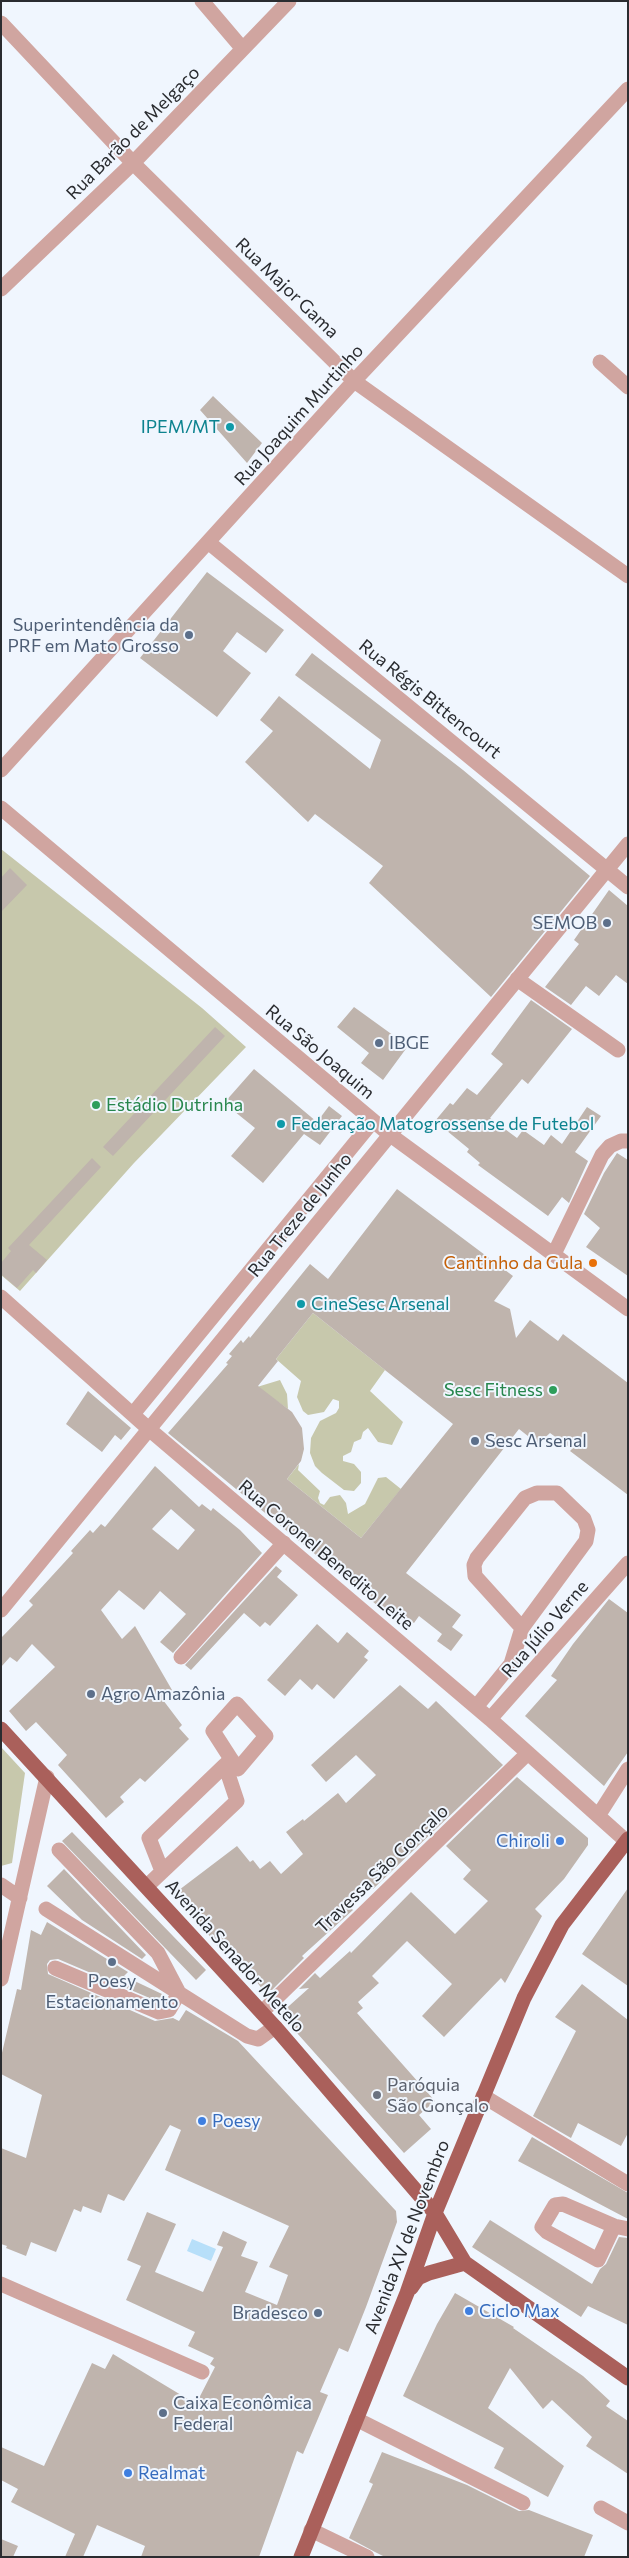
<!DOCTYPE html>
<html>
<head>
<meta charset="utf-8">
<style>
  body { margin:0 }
  #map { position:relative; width:629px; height:2558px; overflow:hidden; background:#f0f6fe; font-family:Commissioner,sans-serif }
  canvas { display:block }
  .frame { position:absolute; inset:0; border:2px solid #2a2c30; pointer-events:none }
</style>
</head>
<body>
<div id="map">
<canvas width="629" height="2558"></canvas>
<div class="frame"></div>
</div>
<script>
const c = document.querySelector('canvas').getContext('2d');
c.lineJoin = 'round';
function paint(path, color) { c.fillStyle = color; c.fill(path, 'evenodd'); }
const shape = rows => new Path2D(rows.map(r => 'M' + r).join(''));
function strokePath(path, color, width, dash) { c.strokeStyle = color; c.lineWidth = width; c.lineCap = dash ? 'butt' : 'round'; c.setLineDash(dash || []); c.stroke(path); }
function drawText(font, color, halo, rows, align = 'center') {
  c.font = font + ' Commissioner,sans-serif'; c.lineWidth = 4; c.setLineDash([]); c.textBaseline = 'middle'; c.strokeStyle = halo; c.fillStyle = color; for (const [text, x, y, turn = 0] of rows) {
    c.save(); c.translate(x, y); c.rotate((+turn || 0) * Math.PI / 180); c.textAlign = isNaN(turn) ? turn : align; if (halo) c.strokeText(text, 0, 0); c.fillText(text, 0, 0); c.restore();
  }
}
paint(shape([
  [1,849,202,1008,246,1047,134,1163,20,1291,1,1275],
  [313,1313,385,1370,370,1391,403,1422,392,1445,378,1442,368,1428,363,1432,361,1439,354,1442,351,1452,343,1456,343,1461,354,1464,361,1472,361,1483,354,1491,344,1490,322,1473,315,1466,310,1453,311,1438,320,1421,336,1413,339,1408,339,1401,333,1399,324,1412,308,1415,303,1411,297,1397,301,1381,276,1359],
  [280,1380,287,1394,288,1409,257,1387],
  [299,1464,298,1470,320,1491,318,1498,320,1503,324,1505,330,1497,340,1495,346,1503,348,1514,365,1504,378,1478,386,1477,401,1489,361,1538,287,1479],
  [1,1747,25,1773,12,1863,1,1866]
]), '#c7c8ac');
paint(shape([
  [192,2239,216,2249,211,2261,187,2251]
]), '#b7dff9');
paint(shape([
  [213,396,262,443,247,463,200,410],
  [207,572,284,630,266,653,237,632,223,651,251,673,217,717,140,658],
  [312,653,463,770,590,876,491,997,369,883,383,866,315,814,308,822,245,762,273,731,260,720,279,696,370,769,381,740,295,675],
  [10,868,27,885,1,912,1,878],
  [609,890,628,906,628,984,616,975,599,996,586,986,571,1005,545,987,579,944,574,940],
  [531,1000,572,1029,528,1084,522,1079,490,1118,517,1138,523,1130,544,1145,551,1135,562,1144,587,1107,601,1116,575,1152,588,1161,569,1203,562,1197,548,1216,478,1165,480,1163,467,1152,469,1149,435,1121,450,1103,453,1105,467,1088,477,1095,503,1064,491,1054],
  [354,1007,408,1046,383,1080,361,1063,369,1053,337,1027],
  [215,1027,225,1036,113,1156,103,1147],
  [254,1069,317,1122,329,1106,342,1116,320,1145,304,1134,263,1183,231,1156,255,1128,224,1103],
  [617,1153,628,1160,628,1276,586,1247,600,1228,584,1214,604,1173],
  [92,1158,101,1167,29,1245,47,1260,36,1273,33,1270,17,1288,1,1274,1,1263,11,1251,8,1248],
  [397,1189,513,1276,494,1301,510,1309,516,1338,530,1320,558,1341,563,1334,628,1383,628,1495,570,1451,572,1449,550,1433,538,1444,519,1429,406,1573,461,1615,452,1627,463,1635,451,1651,437,1641,442,1634,419,1616,414,1623,395,1608,389,1615,168,1433,228,1364,226,1363,232,1356,229,1354,241,1340,243,1343,249,1336,250,1338,310,1264,328,1279],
  [313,1313,453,1424,361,1538,287,1479,301,1461,304,1449,302,1428,292,1412,258,1386,278,1361,276,1359],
  [88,1391,131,1428,121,1440,115,1435,102,1452,66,1424],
  [155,1466,199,1507,202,1504,211,1511,213,1508,240,1530,262,1553,173,1653,160,1642,186,1614,160,1591,144,1610,119,1590,101,1610,122,1639,135,1626,172,1690,163,1700,182,1725,179,1728,189,1739,145,1782,140,1778,120,1797,124,1802,106,1818,58,1765,67,1755,36,1722,26,1731,9,1711,55,1667,32,1644,17,1662,10,1657,1,1667,1,1638,33,1605,29,1601,73,1553,71,1551,90,1530,93,1533,101,1524,105,1527],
  [171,1509,195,1530,178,1550,152,1529],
  [276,1566,282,1571,277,1577,298,1595,270,1626,265,1622,260,1627,244,1613,191,1670,185,1665],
  [609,1599,628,1613,628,1752,604,1786,525,1716,557,1680,551,1676,573,1644],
  [317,1624,338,1643,347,1632,369,1651,364,1657,368,1660,334,1699,317,1684,312,1690,300,1679,285,1696,267,1680],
  [400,1685,428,1709,436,1701,503,1765,373,1889,368,1885,347,1904,353,1910,302,1956,304,1958,272,1990,263,1990,226,1942,219,1948,189,1910,193,1908,179,1890,237,1846,250,1862,253,1860,260,1869,270,1861,281,1874,303,1854,286,1832,303,1819,304,1821,338,1793,346,1803,376,1775,356,1755,326,1782,311,1765],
  [517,1777,588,1838,588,1845,564,1879,535,1909,542,1916,505,1983,501,1978,444,2037,422,2016,452,1984,407,1941,372,1976,379,1983,358,2002,363,2008,357,2013,435,2101,419,2115,431,2129,404,2153,280,2014,309,1988,299,1989,315,1973,320,1978,350,1951,351,1953,411,1892,455,1934,488,1901,463,1879,471,1870,446,1846],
  [72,1832,206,1970,196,1980,62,1841],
  [64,1869,146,1955,142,1959,82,1920,47,1886],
  [628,1888,628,1986,582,1954],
  [47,1922,128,1972,124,1976,162,1994,159,2002,58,1959,50,1960,47,1964,48,1974,155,2021,173,2018,179,2021,186,2010,238,2041,396,2211,397,2222,366,2307,348,2352,339,2348,320,2392,328,2395,303,2454,297,2451,259,2557,141,2557,145,2546,97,2525,83,2557,65,2557,75,2534,11,2502,18,2489,1,2480,1,2447,44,2466,92,2363,105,2369,113,2354,196,2404,215,2367,210,2364,214,2358,188,2346,195,2332,126,2300,141,2266,127,2260,147,2212,176,2224,155,2272,203,2292,223,2247,217,2245,223,2231,247,2242,241,2256,258,2262,245,2292,277,2305,288,2275,269,2267,289,2226,165,2170,181,2130,170,2125,124,2201,108,2194,101,2213,83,2206,81,2212,74,2209,56,2252,31,2242,26,2256,6,2248,7,2246,1,2244,1,2148,26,2158,42,2095,1,2074,1,2057,17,1989,21,1990,31,1930,41,1935],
  [582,1984,628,2020,628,2133,621,2146,578,2123,571,2138,533,2116,576,2031,555,2017],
  [532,2137,628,2193,628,2219,518,2161],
  [490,2220,592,2284,600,2269,606,2264,619,2237,628,2238,628,2325,588,2306,581,2317,472,2247],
  [455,2293,514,2327,513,2328,583,2376,610,2401,606,2406,628,2421,628,2474,586,2446,592,2437,552,2400,543,2409,510,2368,488,2408,564,2466,548,2497,494,2468,504,2448,403,2396,437,2324],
  [382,2452,467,2485,519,2511,529,2510,593,2535,584,2557,385,2557,375,2552,349,2538,373,2484,369,2482],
  [1,2539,18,2546,13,2557,1,2557]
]), '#bfb4ad');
strokePath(shape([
  [202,1,242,48],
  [1,23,133,163,354,381,628,576],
  [1,289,133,163,289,1],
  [600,362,628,387],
  [208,542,628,887],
  [1,770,354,381,628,89],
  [1,808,389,1134,628,1309],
  [517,979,618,1050],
  [554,1254,602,1155,610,1146,621,1141,628,1141],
  [1,1297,150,1430,490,1719,626,1841],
  [133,1414,373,1121],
  [1,1610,628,844],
  [181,1657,284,1543],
  [476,1707,511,1664,522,1628,475,1576,474,1565,477,1558,525,1498,537,1493,557,1493,584,1519,588,1530,586,1541,522,1628],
  [490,1719,628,1563],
  [598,1816,628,1769],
  [162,1871,149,1838,225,1765],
  [1,1885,20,1898],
  [147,1886,237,1801,225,1765,231,1759,213,1731,237,1704,266,1736,238,1769,231,1759],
  [46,1909,247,2036,258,2039,275,2027],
  [55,1968,159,2012,169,2010,179,1993,158,1953,59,1850],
  [1,1979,47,1777],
  [262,2012,528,1753],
  [483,2096,628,2184],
  [614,2226,598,2260,547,2232,542,2227,555,2205,563,2204,614,2226,628,2229],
  [1,2284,202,2372],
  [356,2419,523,2503],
  [601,2508,628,2523],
  [311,2530,367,2557]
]), '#d0a5a0', 15);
strokePath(shape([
  [1,1729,275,2027,435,2213,465,2263,628,2378],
  [411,2288,418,2278,429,2273,465,2263],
  [301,2557,407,2293,435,2213,524,1998,562,1925,628,1839]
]), '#aa605b', 15);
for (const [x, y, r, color] of [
  [230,427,5,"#0f9aa8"],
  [189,635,5,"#5c6f8a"],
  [607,923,5,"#5c6f8a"],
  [379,1043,5,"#5c6f8a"],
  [96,1105,5,"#2e9e5b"],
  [281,1124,5,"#0f9aa8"],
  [593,1263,5,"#e8710a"],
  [301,1304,5,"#0f9aa8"],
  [553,1390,5,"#2e9e5b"],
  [475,1441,5,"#5c6f8a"],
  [91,1694,5,"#5c6f8a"],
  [560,1841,5,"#3f7fe0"],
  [112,1962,5,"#5c6f8a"],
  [377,2095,5,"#6b7280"],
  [202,2121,5,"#3f7fe0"],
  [469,2311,5,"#3f7fe0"],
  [318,2313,5,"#5c6f8a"],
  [163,2413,5,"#5c6f8a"],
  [128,2473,5,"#3f7fe0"]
]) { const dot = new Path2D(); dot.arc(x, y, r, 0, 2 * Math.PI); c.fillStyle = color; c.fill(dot); strokePath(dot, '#f0f6fe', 2); }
drawText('18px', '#2a2c30', '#f0f6fe', [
  ["Rua Barão de Melgaço",133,133,-45],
  ["Rua Major Gama",287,288,44],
  ["Rua Joaquim Murtinho",299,415,-48],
  ["Rua Régis Bittencourt",430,699,39],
  ["Rua São Joaquim",320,1052,40],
  ["Rua Treze de Junho",300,1215,-51],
  ["Rua Coronel Benedito Leite",326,1555,40],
  ["Rua Júlio Verne",545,1629,-49],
  ["Travessa São Gonçalo",382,1869,-44],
  ["Avenida Senador Metelo",235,1956,48],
  ["Avenida XV de Novembro",407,2237,-69]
]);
drawText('18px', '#0d838f', '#f0f6fe', [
  ["IPEM/MT",220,427,"right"],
  ["Federação Matogrossense de Futebol",291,1124],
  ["CineSesc Arsenal",311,1304]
], 'left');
drawText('18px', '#4e5e75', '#f0f6fe', [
  ["Superintendência da",179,625,"right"],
  ["PRF em Mato Grosso",179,646,"right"],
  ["SEMOB",597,923,"right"],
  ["IBGE",389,1043],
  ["Sesc Arsenal",485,1441],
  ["Agro Amazônia",101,1694],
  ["Poesy",112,1981,"center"],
  ["Estacionamento",112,2002,"center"],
  ["Bradesco",308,2313,"right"],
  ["Caixa Econômica",173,2403],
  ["Federal",173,2424]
], 'left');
drawText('18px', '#27864d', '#f0f6fe', [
  ["Estádio Dutrinha",106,1105],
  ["Sesc Fitness",543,1390,"right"]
], 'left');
drawText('18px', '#c56008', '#f0f6fe', [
  ["Cantinho da Gula",583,1263]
], 'right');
drawText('18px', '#366cbe', '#f0f6fe', [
  ["Chiroli",550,1841,"right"],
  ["Poesy",212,2121],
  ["Ciclo Max",479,2311],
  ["Realmat",138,2473]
], 'left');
drawText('18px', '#5b616d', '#f0f6fe', [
  ["Paróquia",387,2085],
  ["São Gonçalo",387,2106]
], 'left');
</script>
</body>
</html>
